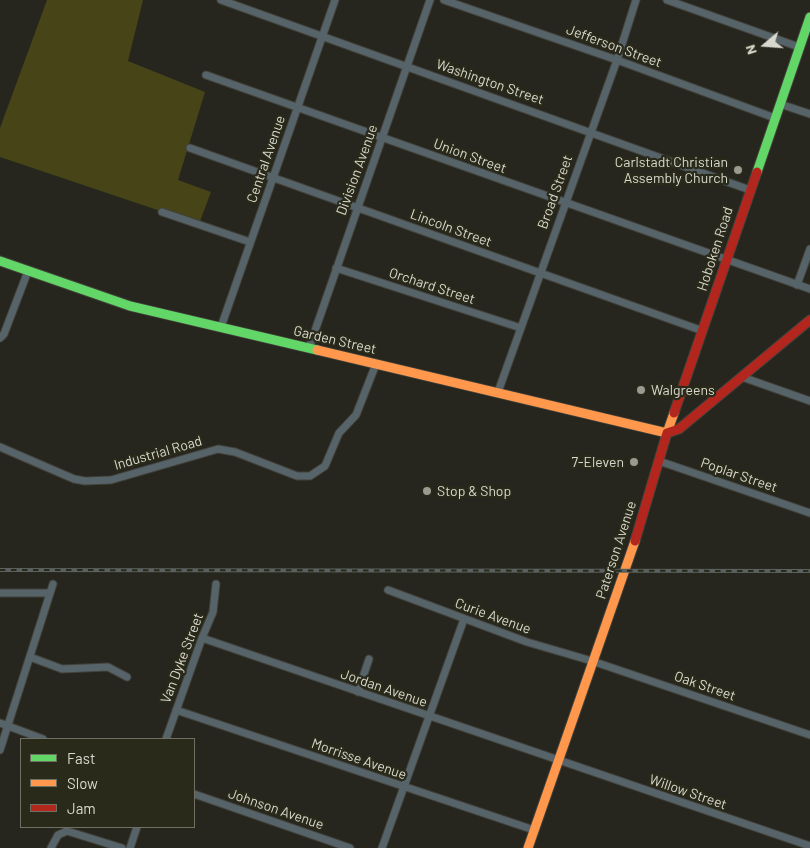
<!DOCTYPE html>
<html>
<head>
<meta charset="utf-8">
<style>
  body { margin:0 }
  #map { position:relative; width:810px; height:848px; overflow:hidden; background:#26261e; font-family:Barlow,sans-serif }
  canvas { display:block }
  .legend { position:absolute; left:20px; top:738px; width:175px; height:90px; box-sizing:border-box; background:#2a2a1a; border:1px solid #707062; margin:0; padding:6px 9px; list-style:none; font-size:15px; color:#d9d8ce }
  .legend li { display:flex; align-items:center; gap:10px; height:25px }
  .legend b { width:25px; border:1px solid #707062 }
  .north { position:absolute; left:740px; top:20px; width:50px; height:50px; -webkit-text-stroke:4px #2a2a1a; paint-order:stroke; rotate:252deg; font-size:14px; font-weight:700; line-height:20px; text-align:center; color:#d9d8ce }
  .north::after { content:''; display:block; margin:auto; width:18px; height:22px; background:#d9d8ce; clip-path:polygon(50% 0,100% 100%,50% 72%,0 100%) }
</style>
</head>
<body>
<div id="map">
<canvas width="810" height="848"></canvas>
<ul class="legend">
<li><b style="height:6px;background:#63d668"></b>Fast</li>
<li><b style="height:6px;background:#ff974d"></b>Slow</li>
<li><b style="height:6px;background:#b3261e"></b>Jam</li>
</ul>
<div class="north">N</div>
</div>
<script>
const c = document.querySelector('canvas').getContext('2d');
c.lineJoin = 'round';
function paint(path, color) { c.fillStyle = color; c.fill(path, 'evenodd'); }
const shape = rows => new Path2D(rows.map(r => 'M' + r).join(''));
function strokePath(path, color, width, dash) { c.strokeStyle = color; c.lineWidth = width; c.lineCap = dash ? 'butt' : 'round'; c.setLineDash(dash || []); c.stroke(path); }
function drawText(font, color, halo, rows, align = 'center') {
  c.font = font + ' Barlow,sans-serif'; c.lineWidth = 4.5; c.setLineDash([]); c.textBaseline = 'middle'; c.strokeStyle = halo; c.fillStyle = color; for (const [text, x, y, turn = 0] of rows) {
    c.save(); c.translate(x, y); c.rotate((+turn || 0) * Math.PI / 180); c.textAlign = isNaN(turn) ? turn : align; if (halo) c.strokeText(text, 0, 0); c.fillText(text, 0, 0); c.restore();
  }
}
paint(shape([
  [47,0,143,0,128,61,205,92,178,180,211,192,199,224,0,157,0,128]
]), '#474418');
const street = shape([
  [221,0,750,190],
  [444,0,617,60,775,118],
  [667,0,799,47],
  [206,75,810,289],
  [780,104,810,114],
  [190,148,703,331],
  [162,212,250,242],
  [336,268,521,328],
  [797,285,810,249],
  [221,327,335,0],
  [0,338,4,334,28,271],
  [309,348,430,0],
  [742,377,810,401],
  [498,392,617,60,636,0],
  [0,447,74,479,85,481,111,480,218,449,235,452,297,476,310,476,325,466,339,433,356,415,376,364],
  [659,461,810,513],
  [388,590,527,642,592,661,810,735],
  [0,593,50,593],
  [202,638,810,846],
  [30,657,62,669,108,667,127,677],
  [358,692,369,659],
  [176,710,534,830],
  [0,723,43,739],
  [166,739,202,638,213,612,216,584],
  [0,750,53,584],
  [194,794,350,848],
  [51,848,58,835,67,831,122,848],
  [130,848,137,827],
  [382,848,464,619]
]);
const fast = shape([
  [757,172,810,17],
  [0,261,130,306,317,350]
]);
const slow = shape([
  [317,350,667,433,674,413],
  [528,848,635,541]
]);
const jam = shape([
  [674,413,757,172],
  [635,541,667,433,679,429,810,320]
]);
strokePath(street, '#42423b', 9);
strokePath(fast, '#42423b', 11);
strokePath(slow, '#42423b', 11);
strokePath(jam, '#42423b', 11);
strokePath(street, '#566369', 7);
strokePath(fast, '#63d668', 9);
strokePath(slow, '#ff974d', 9);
strokePath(jam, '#b3261e', 9);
const rail = shape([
  [0,570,810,571]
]);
strokePath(rail, '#5a615f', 4);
strokePath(rail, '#2a2a1a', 2, [5.5]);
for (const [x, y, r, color] of [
  [738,170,5,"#9a9a90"],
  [641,390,5,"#9a9a90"],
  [634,462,5,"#9a9a90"],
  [427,491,5,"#9a9a90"]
]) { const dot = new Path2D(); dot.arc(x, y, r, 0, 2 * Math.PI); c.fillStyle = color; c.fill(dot); strokePath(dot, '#2a2a1a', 2); }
drawText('14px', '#d9d8ce', '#2a2a1a', [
  ["Jefferson Street",614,46,20],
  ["Washington Street",490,82,19],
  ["Union Street",470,156,20],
  ["Central Avenue",266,159,-71],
  ["Division Avenue",357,170,-70],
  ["Broad Street",555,192,-70],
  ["Lincoln Street",451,228,20],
  ["Hoboken Road",715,249,-72],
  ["Orchard Street",432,286,18],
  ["Garden Street",335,340,13],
  ["Industrial Road",158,453,-16],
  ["Poplar Street",739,475,19],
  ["Paterson Avenue",616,550,-72],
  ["Curie Avenue",493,616,20],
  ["Van Dyke Street",182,658,-69],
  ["Oak Street",705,686,19],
  ["Jordan Avenue",384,688,19],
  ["Morrisse Avenue",359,759,19],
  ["Willow Street",688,792,19],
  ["Johnson Avenue",276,809,19]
]);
drawText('14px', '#d9d8ce', '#2a2a1a', [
  ["Carlstadt Christian",728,162],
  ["Assembly Church",728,178],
  ["Walgreens",651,390,"left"],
  ["7-Eleven",624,462],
  ["Stop & Shop",437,491,"left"]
], 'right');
</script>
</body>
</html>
